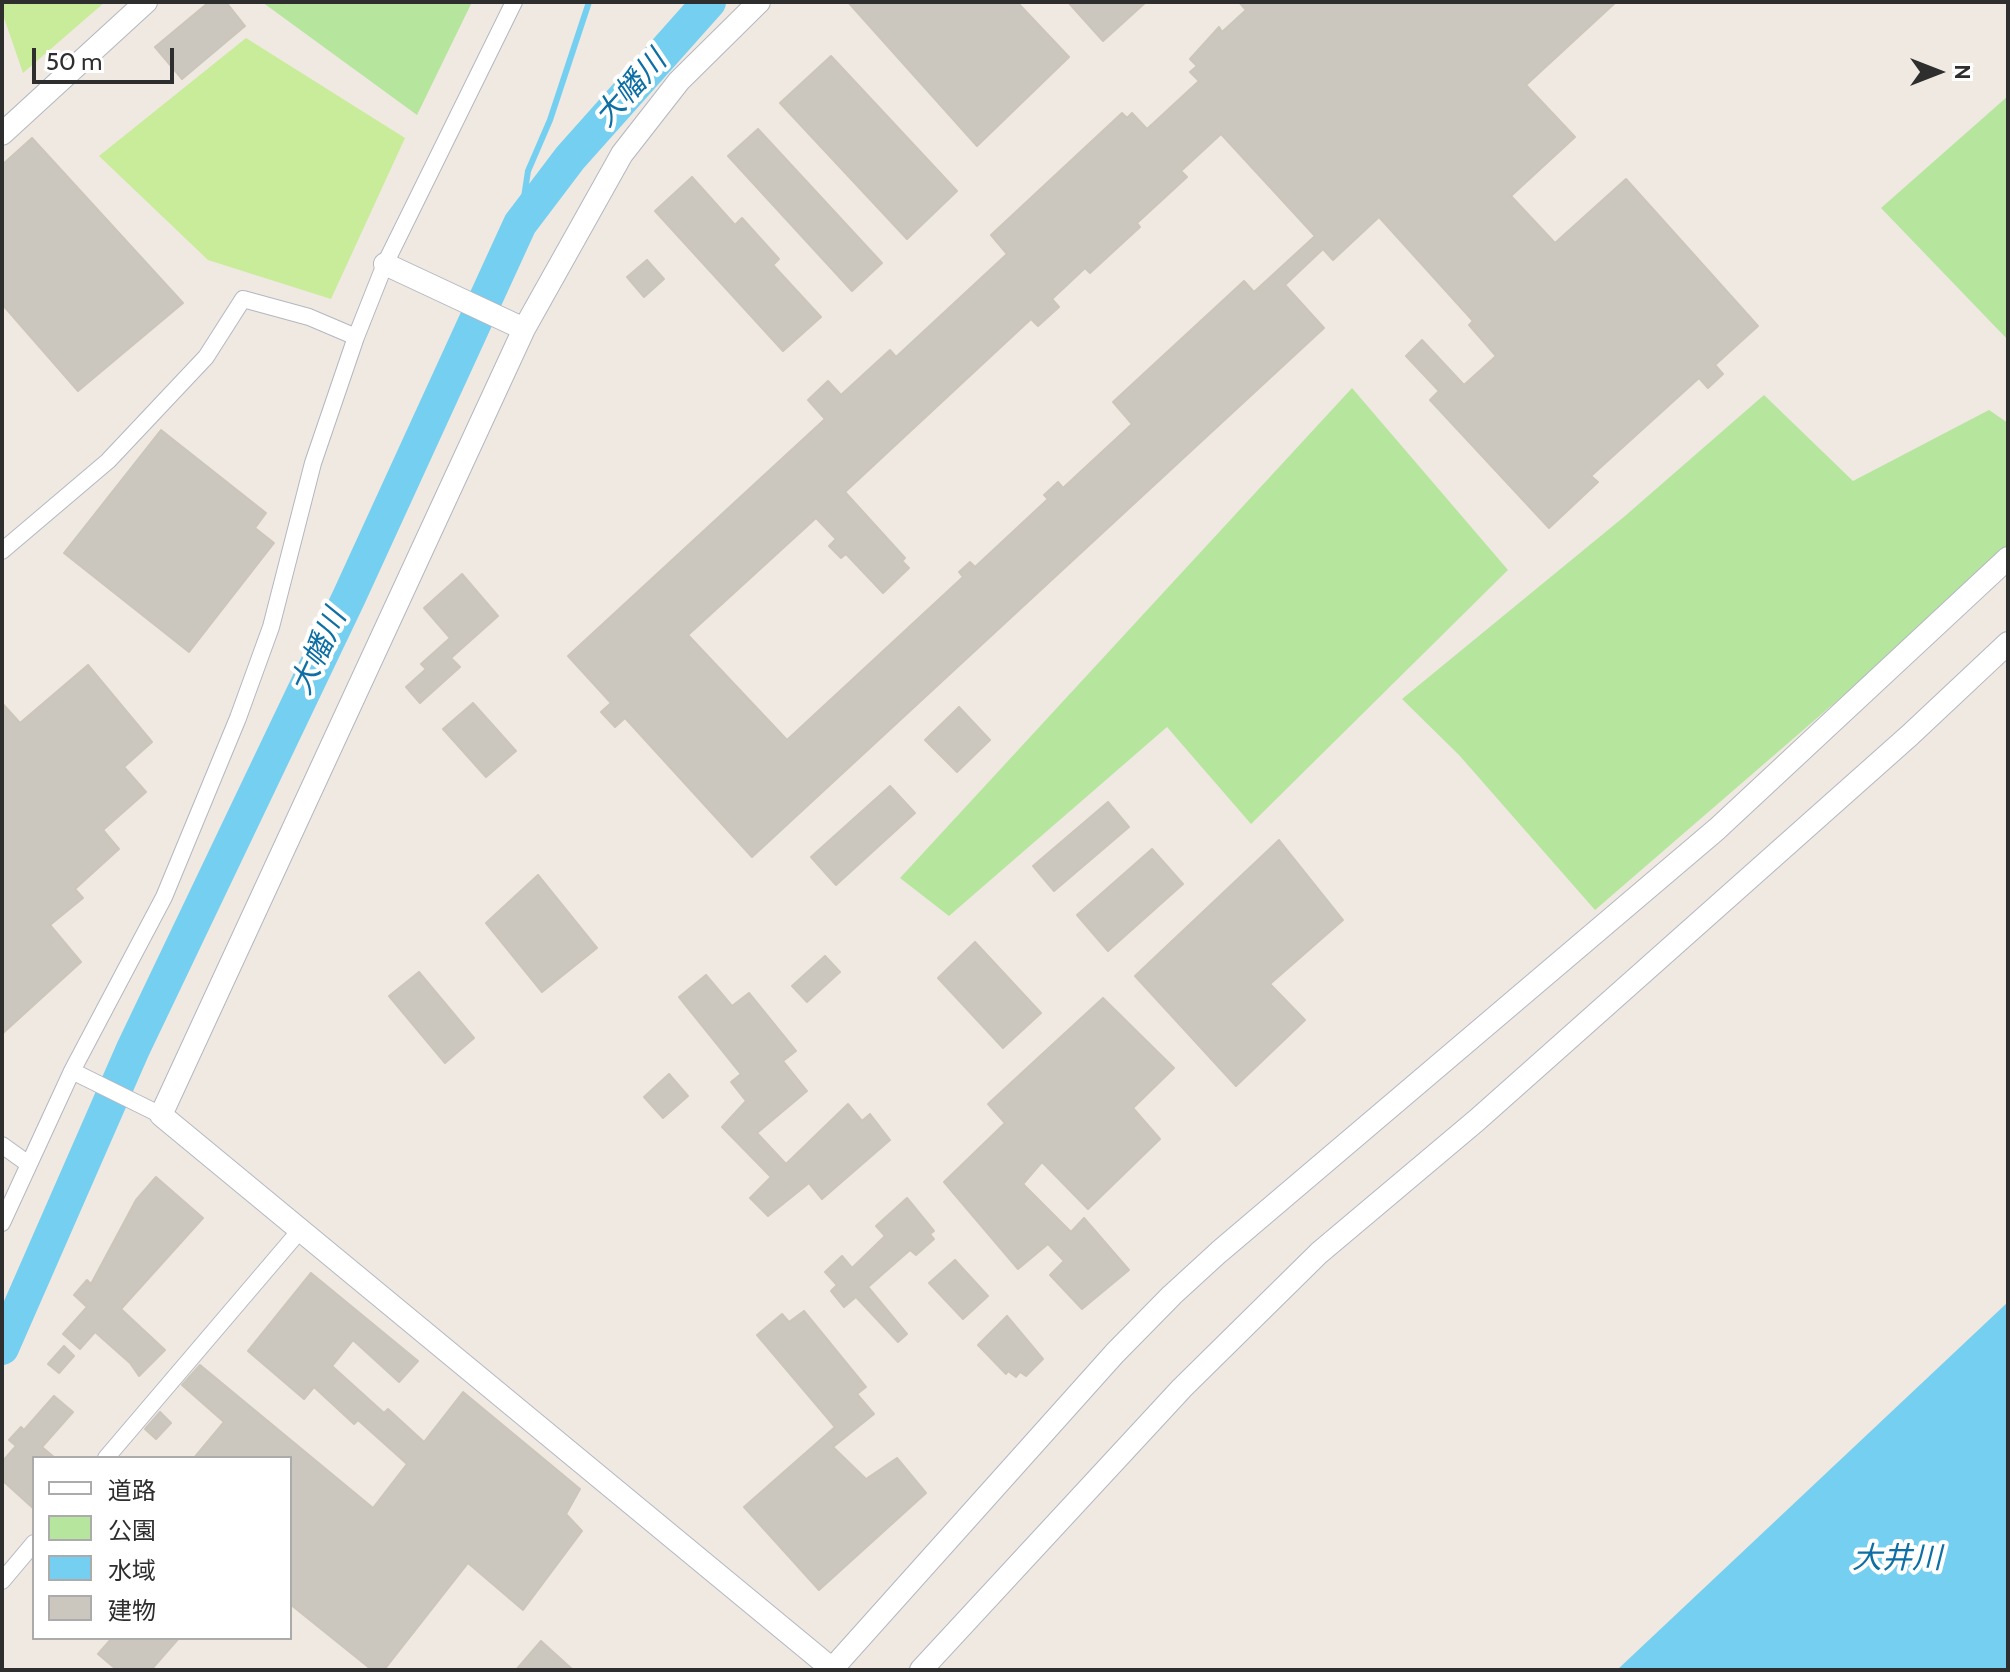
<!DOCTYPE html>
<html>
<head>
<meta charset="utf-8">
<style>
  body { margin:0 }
  #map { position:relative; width:2010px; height:1672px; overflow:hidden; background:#efe9e1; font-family:Cabin,"Noto Sans JP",sans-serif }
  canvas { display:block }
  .frame { position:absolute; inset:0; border:4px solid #2e2e2e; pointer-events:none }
  .legend { position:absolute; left:32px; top:1456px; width:260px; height:184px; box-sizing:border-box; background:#fff; border:2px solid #ababab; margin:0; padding:10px 14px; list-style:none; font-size:24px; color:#2e2e2e }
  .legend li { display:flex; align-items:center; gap:16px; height:40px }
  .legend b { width:40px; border:2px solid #ababab }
  .north { position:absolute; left:1898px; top:32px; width:80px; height:80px; -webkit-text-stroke:6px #fff; paint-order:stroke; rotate:90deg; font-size:22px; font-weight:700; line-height:32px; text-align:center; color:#2e2e2e }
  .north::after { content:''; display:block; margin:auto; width:28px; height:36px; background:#2e2e2e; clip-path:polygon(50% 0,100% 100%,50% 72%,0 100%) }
  .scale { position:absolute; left:32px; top:48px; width:142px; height:36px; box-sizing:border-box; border:4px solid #2e2e2e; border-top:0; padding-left:10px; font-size:24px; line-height:28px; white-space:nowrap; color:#2e2e2e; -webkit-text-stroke:6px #fff; paint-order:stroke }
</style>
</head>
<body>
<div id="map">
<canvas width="2010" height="1672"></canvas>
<div class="frame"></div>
<ul class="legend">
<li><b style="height:10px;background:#fff"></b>道路</li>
<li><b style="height:22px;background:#b6e59e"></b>公園</li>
<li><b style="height:22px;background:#75cff0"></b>水域</li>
<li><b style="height:22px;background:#cbc7bf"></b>建物</li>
</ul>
<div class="north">N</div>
<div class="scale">50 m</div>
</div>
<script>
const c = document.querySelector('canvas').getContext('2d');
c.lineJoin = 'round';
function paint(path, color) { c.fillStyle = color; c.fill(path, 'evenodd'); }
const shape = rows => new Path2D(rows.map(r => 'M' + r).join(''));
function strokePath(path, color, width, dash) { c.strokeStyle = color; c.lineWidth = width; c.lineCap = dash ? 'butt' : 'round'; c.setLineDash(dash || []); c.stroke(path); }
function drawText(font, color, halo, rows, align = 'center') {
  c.font = font + ' Cabin,"Noto Sans JP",sans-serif'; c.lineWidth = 8; c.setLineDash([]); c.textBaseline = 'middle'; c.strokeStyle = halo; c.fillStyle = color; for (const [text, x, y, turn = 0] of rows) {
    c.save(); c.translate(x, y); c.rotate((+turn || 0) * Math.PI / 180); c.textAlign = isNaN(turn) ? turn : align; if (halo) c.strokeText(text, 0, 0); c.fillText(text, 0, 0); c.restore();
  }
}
paint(shape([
  [262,2,472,2,417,115],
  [2008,96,2008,340,1881,208],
  [1352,388,1508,570,1251,824,1167,727,949,916,900,878],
  [1764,395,1853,481,1989,410,2008,423,2008,553,1595,910,1459,755,1402,699,1625,516]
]), '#b6e59e');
paint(shape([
  [2,2,105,2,23,73,2,12],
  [246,38,405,138,331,299,208,260,99,156]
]), '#c9ec9a');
paint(shape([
  [2008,1302,2008,1670,1617,1670]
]), '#75cff0');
strokePath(shape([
  [520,224,528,171,550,120,589,2]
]), '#75cff0', 6);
strokePath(shape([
  [2,1348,133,1049,349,597,520,224,570,158,709,2]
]), '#75cff0', 34);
const building = shape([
  [209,2,226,2,245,26,182,79,155,47,209,2],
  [848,2,1017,2,1069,57,977,146,848,2],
  [1068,2,1146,2,1103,41,1068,2],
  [1239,2,1616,2,1526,85,1575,137,1511,196,1555,243,1626,179,1758,326,1715,365,1723,374,1708,388,1699,378,1591,476,1598,482,1549,528,1430,400,1439,391,1406,356,1422,340,1464,385,1496,356,1469,325,1473,321,1379,217,1333,260,1323,249,1285,285,1324,328,752,857,625,718,615,727,601,712,611,703,568,656,825,419,808,400,828,381,841,395,890,350,896,357,1007,254,991,235,1122,113,1127,118,1132,113,1147,129,1199,81,1190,72,1197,66,1190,59,1219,27,1222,32,1246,10,1239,2],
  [1221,134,1315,236,1254,292,1244,281,1113,402,1132,424,1063,488,1058,482,1044,495,1048,499,975,567,970,562,959,572,963,577,787,740,688,635,816,518,836,539,829,546,841,558,846,554,883,593,909,568,902,561,905,558,845,492,1031,319,1038,326,1059,307,1052,299,1085,268,1090,273,1140,227,1137,223,1187,177,1181,171,1221,134],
  [831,56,957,191,907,239,780,103,831,56],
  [758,129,882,263,852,291,728,156,758,129],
  [32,138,183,303,78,391,2,304,2,165,32,138],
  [692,177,735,225,742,218,779,259,773,265,821,317,783,351,655,211,692,177],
  [647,260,664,279,644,297,627,277,647,260],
  [161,430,266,513,255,528,274,543,189,652,64,553,161,430],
  [462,574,498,616,451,658,460,667,420,703,406,687,426,669,421,664,450,638,424,608,462,574],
  [88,665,152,742,124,767,146,792,103,830,119,849,75,889,83,898,50,925,81,962,2,1034,2,703,20,723,88,665],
  [473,703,516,751,486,777,443,729,473,703],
  [959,707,990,740,957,772,925,740,959,707],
  [890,786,915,813,836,885,811,857,890,786],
  [1108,802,1129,827,1054,891,1033,866,1108,802],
  [1279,840,1343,920,1270,984,1305,1020,1236,1086,1135,976,1279,840],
  [1152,849,1183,884,1108,951,1077,915,1152,849],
  [538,875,597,948,542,992,486,923,538,875],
  [975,942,1041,1013,1003,1048,938,978,975,942],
  [825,956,840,972,807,1002,792,986,825,956],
  [419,972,474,1038,445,1063,389,996,419,972],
  [706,975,732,1006,749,993,796,1051,783,1061,807,1091,757,1133,786,1164,848,1104,862,1121,870,1114,890,1140,822,1199,809,1183,768,1216,750,1198,771,1177,722,1127,746,1101,731,1082,741,1074,679,997,706,975],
  [1103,998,1174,1068,1133,1108,1160,1139,1088,1209,1042,1162,1023,1184,1071,1232,1084,1218,1129,1270,1082,1309,1050,1275,1064,1261,1048,1244,1018,1269,944,1182,1005,1123,988,1104,1103,998],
  [669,1074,688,1096,663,1118,644,1097,669,1074],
  [156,1177,203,1218,121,1309,165,1350,139,1376,130,1363,95,1332,80,1349,63,1334,87,1307,74,1295,87,1280,91,1284,136,1200,156,1177],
  [907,1198,934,1231,930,1234,934,1239,916,1255,910,1250,868,1287,907,1334,898,1342,856,1297,844,1307,831,1291,837,1285,825,1272,842,1256,852,1268,885,1236,876,1226,907,1198],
  [955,1260,988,1296,963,1319,929,1283,955,1260],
  [311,1273,418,1361,399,1382,353,1340,332,1366,384,1413,388,1409,424,1442,463,1392,580,1489,566,1514,582,1531,523,1610,468,1563,384,1670,372,1670,290,1604,290,1458,194,1458,224,1422,182,1385,200,1365,373,1508,407,1464,358,1420,354,1424,314,1387,304,1399,248,1351,311,1273],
  [804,1311,866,1387,857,1394,874,1414,833,1447,866,1479,897,1458,926,1493,819,1590,744,1507,835,1427,757,1335,782,1314,789,1322,804,1311],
  [1007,1316,1043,1359,1026,1376,1020,1372,1016,1377,1008,1371,1006,1374,978,1345,1007,1316],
  [64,1346,74,1356,59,1373,48,1364,64,1346],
  [54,1396,73,1412,42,1447,55,1458,34,1458,34,1509,2,1480,2,1462,16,1446,9,1440,21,1427,24,1430,54,1396],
  [160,1412,171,1423,156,1439,145,1429,160,1412],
  [112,1638,179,1638,151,1670,117,1670,98,1654,112,1638],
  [541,1641,573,1670,516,1670,541,1641]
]);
paint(building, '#cbc7bf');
strokePath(building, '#cbc5ba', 2);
const street = shape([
  [2,551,108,461,206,357,243,299,309,317,356,337],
  [72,1071,161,1115],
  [2,1145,27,1163],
  [2,1223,72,1071,164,897,238,718,271,627,313,463,356,337,385,264,514,2],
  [106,1458,302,1228],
  [2,1581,34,1543]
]);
const secondary = shape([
  [759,2,679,81,622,154,524,329,161,1115,832,1669,1115,1353,1172,1295,1219,1252,1717,829,2008,558],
  [2,134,146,2],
  [385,264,524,329],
  [921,1670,1182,1388,1319,1253,1477,1120,1910,735,2008,643]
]);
strokePath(street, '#b4b7c1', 18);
strokePath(secondary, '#b4b7c1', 24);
strokePath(street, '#fff', 16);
strokePath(secondary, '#fff', 22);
drawText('italic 30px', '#0d6fa3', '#fff', [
  ["大幡川",631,89,-48],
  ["大幡川",319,652,-65],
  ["大井川",1897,1559]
]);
</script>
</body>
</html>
